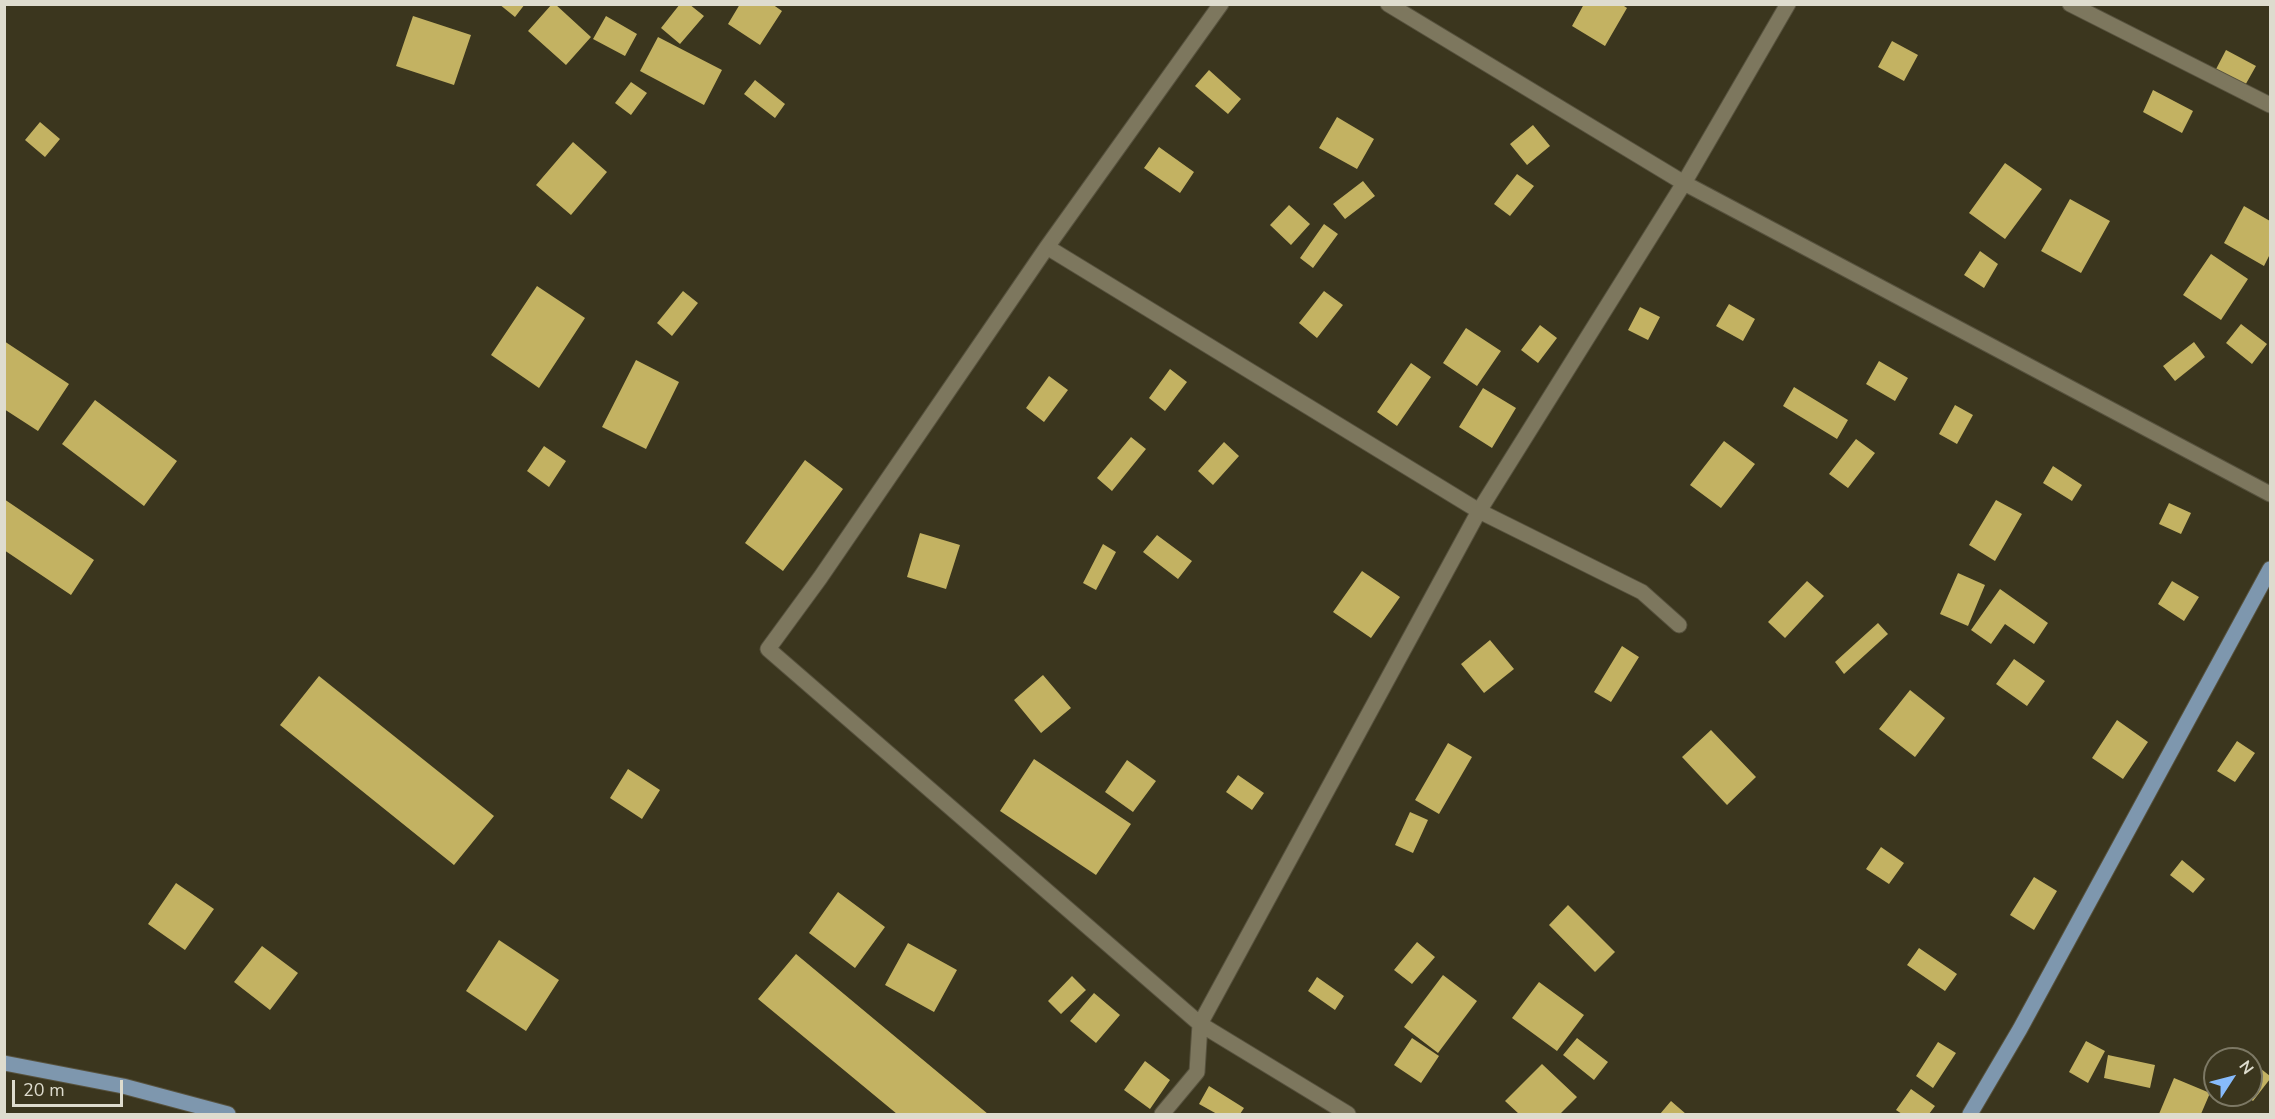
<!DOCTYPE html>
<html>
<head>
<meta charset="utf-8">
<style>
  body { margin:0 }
  #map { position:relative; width:2275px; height:1119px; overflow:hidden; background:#3b361e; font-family:"Nunito Sans",sans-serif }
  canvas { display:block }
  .frame { position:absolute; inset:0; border:6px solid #dedcce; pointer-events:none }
  .north { position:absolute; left:2203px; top:1047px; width:60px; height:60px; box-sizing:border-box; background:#3b361e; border:2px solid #7c7864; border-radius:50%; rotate:54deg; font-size:16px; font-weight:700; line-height:24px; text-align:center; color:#dedcce }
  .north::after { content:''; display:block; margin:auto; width:21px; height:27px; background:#87bbfc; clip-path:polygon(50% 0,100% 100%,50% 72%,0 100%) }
  .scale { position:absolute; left:12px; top:1080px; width:111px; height:27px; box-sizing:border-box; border:3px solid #dedcce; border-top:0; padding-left:8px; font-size:18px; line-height:21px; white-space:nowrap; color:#dedcce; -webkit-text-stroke:4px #3b361e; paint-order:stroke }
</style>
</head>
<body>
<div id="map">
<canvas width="2275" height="1119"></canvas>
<div class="frame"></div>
<div class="north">N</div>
<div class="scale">20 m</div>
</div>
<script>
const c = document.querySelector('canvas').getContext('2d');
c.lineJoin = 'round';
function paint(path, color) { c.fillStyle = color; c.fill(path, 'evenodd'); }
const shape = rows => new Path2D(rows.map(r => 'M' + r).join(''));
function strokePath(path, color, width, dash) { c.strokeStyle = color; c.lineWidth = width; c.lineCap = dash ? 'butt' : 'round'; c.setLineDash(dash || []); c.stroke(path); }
paint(shape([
  [499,4,525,4,515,17],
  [552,4,555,4,591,37,566,65,528,31],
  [680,4,689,4,704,16,680,44,661,28],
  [740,4,772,4,782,11,760,45,728,24],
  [1584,4,1621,4,1627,8,1605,46,1572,26],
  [413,16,471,35,454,85,396,66],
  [606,16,637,34,625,56,593,39],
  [658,37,722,70,704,105,640,71],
  [1892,41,1918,55,1904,81,1878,67],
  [2226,50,2256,66,2243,89,2214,73],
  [1209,70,1241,99,1228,114,1195,86],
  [755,80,785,104,775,118,744,94],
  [631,82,647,93,631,115,615,103],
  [2153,90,2193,111,2182,133,2143,112],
  [1337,117,1374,139,1357,169,1319,148],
  [40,122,60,139,45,157,25,140],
  [1533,125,1550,146,1527,165,1510,144],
  [573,142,607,172,571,215,536,185],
  [1159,147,1194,172,1180,193,1144,168],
  [2005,163,2042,189,2005,239,1969,213],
  [1517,174,1534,186,1510,216,1494,204],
  [1363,181,1375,196,1345,219,1333,204],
  [2070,199,2110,221,2081,273,2041,251],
  [1289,205,1310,224,1291,245,1270,225],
  [2244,206,2270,221,2270,254,2264,266,2224,243],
  [1324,224,1338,234,1313,268,1300,258],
  [1980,251,1998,264,1984,288,1964,275],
  [2211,254,2248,279,2221,320,2183,295],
  [537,286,585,318,539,388,491,355],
  [683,291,698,303,672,336,657,323],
  [1324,291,1343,305,1317,338,1299,323],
  [1729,304,1755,319,1743,341,1716,326],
  [1640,307,1660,317,1648,340,1628,330],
  [2241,324,2267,344,2252,364,2226,343],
  [1540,325,1557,338,1538,363,1521,350],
  [1466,328,1501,351,1477,386,1443,363],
  [4,341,69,384,38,431,4,409],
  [2194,342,2205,357,2175,381,2163,366],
  [636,360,679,382,646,449,602,427],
  [1879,361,1908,378,1895,401,1866,384],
  [1411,363,1431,377,1397,426,1377,412],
  [1170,369,1187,382,1165,411,1149,398],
  [1049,376,1068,390,1044,422,1026,408],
  [1794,387,1848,420,1837,439,1783,406],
  [1483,388,1516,408,1492,448,1459,427],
  [95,400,177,461,144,506,62,444],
  [1955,405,1973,415,1957,444,1939,434],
  [1131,437,1146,449,1112,491,1097,478],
  [1856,439,1875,453,1848,488,1829,474],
  [1724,441,1755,464,1721,508,1690,485],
  [1224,442,1239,456,1213,485,1198,471],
  [544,446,566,461,549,487,527,471],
  [805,460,843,489,783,571,745,543],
  [2053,466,2082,485,2072,501,2043,483],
  [4,499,94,560,71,595,4,550],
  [1996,500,2022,514,1995,561,1969,545],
  [2169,503,2191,513,2181,534,2159,524],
  [920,533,960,545,946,589,907,577],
  [1157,535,1192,561,1178,579,1143,552],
  [1103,544,1116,552,1096,590,1083,583],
  [1362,571,1400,597,1371,638,1333,612],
  [1958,573,1985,585,1968,626,1940,614],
  [1807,581,1824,596,1785,638,1768,622],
  [2172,581,2199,597,2184,621,2158,604],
  [2000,589,2048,623,2034,644,2005,624,1991,644,1971,630],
  [1878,623,1888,634,1844,674,1835,662],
  [1490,640,1514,669,1484,693,1461,664],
  [1622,646,1639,657,1611,702,1594,692],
  [2014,659,2045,681,2027,706,1996,684],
  [1043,675,1071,708,1041,733,1014,700],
  [319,676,494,816,454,865,280,725],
  [1910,690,1945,718,1915,757,1879,729],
  [2117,720,2148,742,2123,779,2092,758],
  [1711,730,1756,777,1727,805,1682,757],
  [2237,741,2255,753,2235,782,2217,771],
  [1448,743,1472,757,1439,814,1415,800],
  [1034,759,1131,824,1096,875,1000,811],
  [1127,760,1156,781,1133,812,1105,792],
  [628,769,660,790,642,819,610,798],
  [1238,775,1264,793,1252,810,1226,792],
  [1410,812,1428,820,1413,853,1395,845],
  [1881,847,1904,863,1889,884,1866,869],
  [2182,860,2205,879,2193,893,2170,875],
  [2034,877,2057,891,2034,930,2010,915],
  [176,883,214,909,185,950,148,924],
  [838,892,885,927,855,968,809,933],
  [1568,905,1615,952,1595,972,1549,925],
  [499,940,559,980,526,1031,466,991],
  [1417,942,1435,957,1412,984,1394,970],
  [908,943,957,970,934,1012,885,985],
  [262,946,298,973,270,1010,234,982],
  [1919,948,1957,974,1945,991,1907,965],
  [796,954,988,1114,897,1114,758,999],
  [1443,975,1477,1001,1438,1053,1404,1027],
  [1072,976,1086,990,1061,1014,1048,1001],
  [1317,977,1344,996,1335,1010,1308,991],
  [1539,982,1584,1015,1557,1051,1512,1018],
  [1094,993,1120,1015,1096,1043,1070,1021],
  [1412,1038,1439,1056,1421,1083,1394,1065],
  [1577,1038,1608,1062,1594,1080,1563,1055],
  [2086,1041,2105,1051,2088,1083,2069,1072],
  [1938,1042,1956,1053,1933,1088,1916,1076],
  [2108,1055,2155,1065,2150,1088,2104,1078],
  [1145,1061,1170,1080,1150,1109,1124,1090],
  [2251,1061,2270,1076,2270,1079,2253,1101,2245,1095,2251,1095],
  [1542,1064,1577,1097,1560,1114,1519,1114,1505,1101],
  [2174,1078,2210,1093,2201,1114,2159,1114],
  [1209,1086,1244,1108,1240,1114,1217,1114,1199,1104],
  [1911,1089,1935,1106,1929,1114,1902,1114,1896,1110],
  [1671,1101,1686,1114,1660,1114]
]), '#c3b262');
const minor = shape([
  [1221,4,1047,247,820,578,768,649,1200,1024,1348,1114],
  [1388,4,1684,183,2270,494],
  [2070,4,2270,105],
  [1047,247,1479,511,1642,592,1679,625],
  [1162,1114,1197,1072,1200,1024,1479,511,1684,183,1788,4]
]);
const major = shape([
  [4,1063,123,1086,228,1114],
  [1970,1114,2020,1029,2270,569]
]);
strokePath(minor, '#57523e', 17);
strokePath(major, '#57523e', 17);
strokePath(minor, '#7d775e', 15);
strokePath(major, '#7e97ae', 15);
</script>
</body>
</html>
